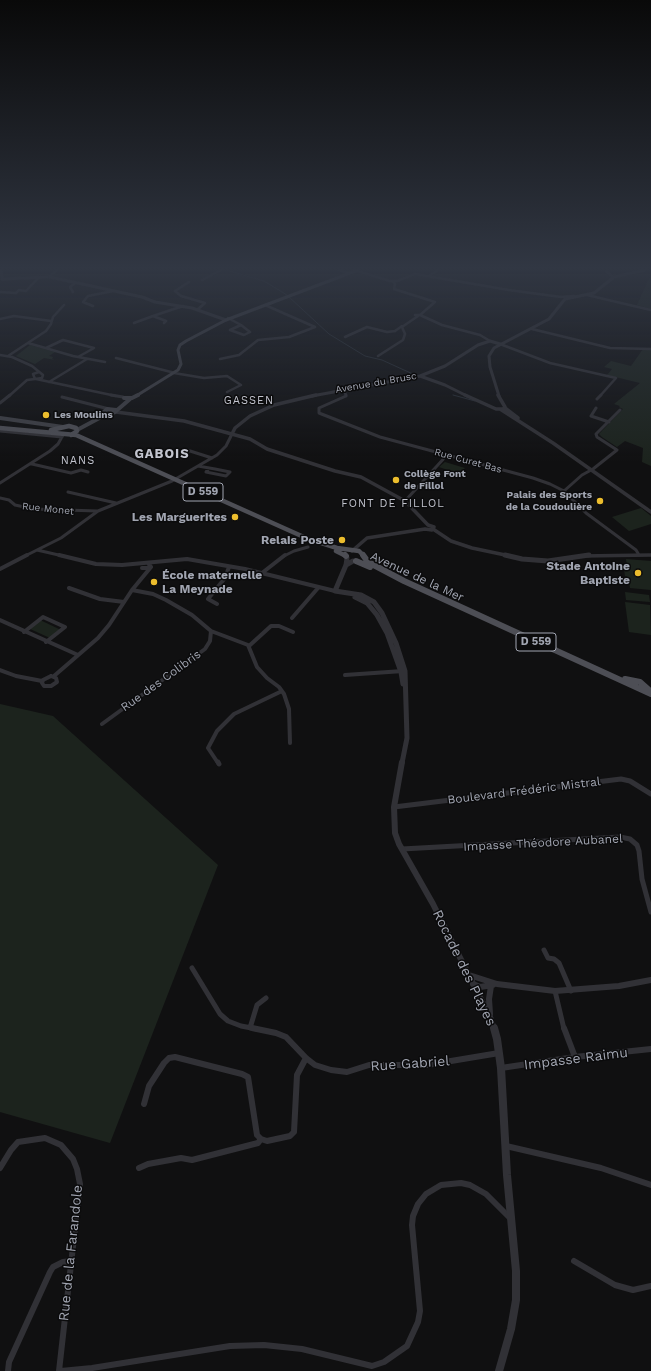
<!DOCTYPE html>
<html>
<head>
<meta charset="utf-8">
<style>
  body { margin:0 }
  canvas { display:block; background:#101011 }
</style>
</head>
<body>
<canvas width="651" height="1371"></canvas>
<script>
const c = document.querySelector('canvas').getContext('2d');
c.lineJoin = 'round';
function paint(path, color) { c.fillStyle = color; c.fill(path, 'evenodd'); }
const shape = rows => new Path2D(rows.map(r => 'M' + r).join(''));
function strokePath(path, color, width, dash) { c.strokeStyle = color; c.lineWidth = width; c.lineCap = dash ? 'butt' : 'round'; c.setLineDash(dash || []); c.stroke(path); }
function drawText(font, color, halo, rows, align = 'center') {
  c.font = font + ' "Work Sans",sans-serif'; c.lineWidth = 3; c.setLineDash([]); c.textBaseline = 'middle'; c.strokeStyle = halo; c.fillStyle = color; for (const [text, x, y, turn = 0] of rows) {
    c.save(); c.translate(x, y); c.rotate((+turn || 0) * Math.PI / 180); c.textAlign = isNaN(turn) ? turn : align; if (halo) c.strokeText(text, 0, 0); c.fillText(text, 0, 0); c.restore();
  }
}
paint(shape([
  [650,276,651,276,651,309,637,305],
  [30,345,55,352,49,356,53,357,52,359,55,360,44,358,35,364,16,356],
  [643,349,651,350,651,466,642,462,643,448,625,441,617,447,602,437,599,434,623,409,619,407,620,406,614,404,640,383,607,375,612,369,604,367,611,361,631,366],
  [445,462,465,468,459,474,439,467],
  [641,508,651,516,651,524,629,531,612,517],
  [626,559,651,561,651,590,630,588,628,577,625,576,624,569,627,569],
  [625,592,649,595,650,602,626,600],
  [625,602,650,605,651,635,629,632],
  [40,620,61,630,50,638,28,628],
  [0,704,53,716,218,865,110,1143,0,1112]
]), '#1c231d');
strokePath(shape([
  [226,270,264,281,287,295],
  [289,297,329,334,365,356,382,360,415,375],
  [453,395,475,401]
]), '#292f36', 1);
strokePath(shape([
  [339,270,349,273],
  [354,270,390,281,397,281,415,274,509,290,561,297,574,296],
  [610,275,606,271,613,277],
  [50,276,57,270],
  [429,276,438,270],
  [202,280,221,270],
  [393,281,395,284,394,289,435,302,420,315],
  [189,282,175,291,181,296,205,303,197,310],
  [0,292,16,293,19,290,26,291,39,277],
  [73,292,70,287,74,284],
  [587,295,651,310],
  [265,305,315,327],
  [93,306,83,302,88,296,113,291],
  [415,315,420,315,442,325,480,335,490,341],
  [228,318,241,325],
  [0,319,14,316,51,321],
  [134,323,153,316],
  [164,323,166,321,153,316,183,306],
  [241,325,250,332,244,335,230,330,241,325],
  [532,329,610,348,651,349],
  [345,337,367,327,387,332,395,331,402,326],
  [28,343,73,356,105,362],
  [500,344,550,363,616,378,600,396],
  [46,348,63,340,94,348,78,357],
  [0,355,12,357,32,366,43,375,42,378,35,379,33,374,39,372],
  [8,356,46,331,51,324,53,317,64,305],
  [378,356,403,340,405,334,402,327,418,316],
  [116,358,175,373],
  [220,359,239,355,258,340,289,337,315,327],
  [174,373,204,378,227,376,241,385,227,392],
  [36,379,116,396],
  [49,382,87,359],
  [344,388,346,396],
  [9,396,27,380,35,379]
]), '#313136', 2.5);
strokePath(shape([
  [111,395,123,397],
  [346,395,346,396,319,408,319,413,380,437,533,478,550,484,564,491,586,513,636,550,639,555],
  [62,397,109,409],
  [597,399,601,395],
  [0,403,10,395],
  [596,408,591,416,609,422],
  [0,431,62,437],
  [187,450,212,458],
  [32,464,71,473,81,470,88,472],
  [198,466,215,469,230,472,226,476,206,472,209,468],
  [0,483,50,451,58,444,63,435],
  [564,491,582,475,593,469,617,450,597,437,596,434,620,410],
  [68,492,116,503],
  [0,498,9,500,15,505,34,509,97,511],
  [405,501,447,455],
  [37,550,63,556],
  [25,556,61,538,98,511,172,481,217,455,226,446,232,434],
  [284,556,294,551,308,547]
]), '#313136', 3);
strokePath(shape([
  [59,555,96,564,122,565,187,559,245,569,335,591],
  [142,568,148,568],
  [0,569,27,555],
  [262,573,285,555],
  [69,588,100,599,124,602],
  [132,590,153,594,166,600,192,615,211,631,248,645,257,667,267,678,279,687,284,694,289,709,290,743],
  [217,604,208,599,225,578,229,567],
  [292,618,318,588],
  [0,620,78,655],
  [24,632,43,617,65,627,46,642],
  [249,646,271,626,279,626,293,632],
  [0,670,16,676,42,681],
  [345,675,403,671],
  [51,676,56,678,57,682,51,686,44,686,42,683,43,680,51,676],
  [54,676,98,638,109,625,132,590,151,567,148,563],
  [102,724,205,649,210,641,211,631],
  [218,763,208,748,217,731,234,714,282,691]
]), '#313136', 4);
strokePath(shape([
  [218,762,219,764],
  [394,807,621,779,630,781,651,794],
  [402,849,620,837,630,839,637,845,639,851,642,879,651,912],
  [544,950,548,958,554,959,559,963,571,991],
  [192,968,220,1014,228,1021,241,1026,257,1029],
  [555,991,564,1029],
  [250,1028,257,1005,266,998]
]), '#313136', 5);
strokePath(shape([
  [252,1028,276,1033,286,1037,306,1058,315,1065,331,1070,347,1072,369,1065,427,1065,499,1053],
  [564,1028,575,1057],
  [501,1068,575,1057,651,1049],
  [144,1104,149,1086,164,1063,169,1058,175,1057,242,1074,248,1077,257,1135,261,1139,267,1141,290,1136,294,1132,297,1075,306,1058],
  [506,1146,601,1168,651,1185],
  [0,1168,11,1150,18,1142,45,1138,61,1145,73,1159,77,1169,80,1184,59,1371],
  [139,1168,148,1164,181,1158,192,1160,258,1143,261,1139],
  [574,1261,615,1285,633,1290,651,1286],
  [8,1371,9,1362,50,1272,53,1267,63,1262,71,1261],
  [61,1371,92,1368,230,1346,264,1345,302,1349,372,1366,384,1362,407,1346,418,1322,420,1311,412,1225,413,1216,418,1204,426,1194,441,1185,461,1183,470,1185,486,1194,510,1218]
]), '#313136', 6);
strokePath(shape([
  [1,270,2,279],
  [50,277,142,297,155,302,192,308,226,320],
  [2,279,47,277],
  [420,376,445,385,467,396],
  [312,396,420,376,445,366,478,345,490,341,500,344],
  [499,396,490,367,489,356,494,348,549,319,565,299,594,293,614,277,645,270]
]), '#313136', 3);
strokePath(shape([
  [465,395,496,409,503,409,505,407,498,395],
  [505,408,518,418],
  [500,409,553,443,651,512],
  [116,412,184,421,250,439,267,449,335,471,361,477,405,501,428,525,434,527,432,530,425,529,367,538,352,551],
  [232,434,235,428,250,416,274,405,316,395],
  [433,529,451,541,472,548,510,556],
  [582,556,651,555]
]), '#313136', 3.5);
strokePath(shape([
  [505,555,522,559,548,561,589,555],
  [346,565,353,561],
  [335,591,361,595,374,602,382,613,396,643,405,671,407,738,402,763],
  [335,591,346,565,347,558],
  [355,597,367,603,377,615,387,633,401,672,403,684]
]), '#313136', 5);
strokePath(shape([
  [402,762,394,807,395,833,399,844,433,904,490,1017,494,1029],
  [469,975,497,984,555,991,619,986,651,980],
  [473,984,480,987,493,985],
  [490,1014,489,999,491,986]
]), '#313136', 6);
strokePath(shape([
  [494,1028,497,1039,501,1068,507,1175,516,1271,516,1300,511,1329,499,1371]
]), '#313136', 8);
strokePath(shape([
  [136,396,178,370,181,364,178,350,180,345,186,341,226,320,358,270]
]), '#3f4046', 3);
strokePath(shape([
  [124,398,132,398,138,395],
  [100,416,107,409,116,410],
  [0,418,63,427],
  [77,430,105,415,115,412,130,399]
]), '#3f4046', 4);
strokePath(shape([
  [0,428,76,435,315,542],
  [51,430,69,426,76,428,77,431,71,435],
  [312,540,337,548,359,551,364,556],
  [336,551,346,556]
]), '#4d4e55', 4.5);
strokePath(shape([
  [345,555,346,556],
  [363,555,368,562,404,581,651,694],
  [356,561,370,567],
  [625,679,640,682,650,691]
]), '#4d4e55', 6);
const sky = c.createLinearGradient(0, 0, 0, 462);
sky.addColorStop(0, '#090909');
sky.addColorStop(0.58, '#313743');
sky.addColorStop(1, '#31374300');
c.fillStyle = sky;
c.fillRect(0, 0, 651, 462);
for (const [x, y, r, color] of [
  [46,415,4,"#ecbd2d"],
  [396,480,4,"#ecbd2d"],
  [600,501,4,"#ecbd2d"],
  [235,517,4,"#ecbd2d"],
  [342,540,4,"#ecbd2d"],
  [638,573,4,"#ecbd2d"],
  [154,582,4,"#ecbd2d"]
]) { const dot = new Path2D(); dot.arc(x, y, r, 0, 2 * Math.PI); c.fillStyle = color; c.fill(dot); strokePath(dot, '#0b0b0c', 1.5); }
drawText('10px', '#a1a5b1', '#0b0b0c', [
  ["Avenue du Brusc",376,383,-10],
  ["Rue Curet Bas",468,461,15],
  ["Rue Monet",48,509,6]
]);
drawText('bold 10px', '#a1a5b1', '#0b0b0c', [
  ["Les Moulins",54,415],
  ["Collège Font",404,474],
  ["de Fillol",404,486],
  ["Palais des Sports",592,495,"right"],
  ["de la Coudoulière",592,507,"right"]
], 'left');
c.letterSpacing = '1px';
drawText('11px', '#c2c4ce', '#0b0b0c', [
  ["GASSEN",249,401],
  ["NANS",78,461],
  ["FONT DE FILLOL",393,504]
]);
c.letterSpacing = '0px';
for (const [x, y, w] of [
  [203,492,40],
  [536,642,40]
]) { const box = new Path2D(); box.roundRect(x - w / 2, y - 9, w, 18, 3); c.fillStyle = '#0b0b0c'; c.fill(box); strokePath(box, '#a1a5b1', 1); }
drawText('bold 11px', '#a1a5b1', null, [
  ["D 559",203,492],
  ["D 559",536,642]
]);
drawText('bold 12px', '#a1a5b1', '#0b0b0c', [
  ["Les Marguerites",227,517],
  ["Relais Poste",334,540],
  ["Stade Antoine",630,566],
  ["Baptiste",630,580],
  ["École maternelle",162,575,"left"],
  ["La Meynade",162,589,"left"]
], 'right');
drawText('12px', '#a1a5b1', '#0b0b0c', [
  ["Avenue de la Mer",417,577,25],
  ["Rue des Colibris",161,681,-36],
  ["Boulevard Frédéric Mistral",524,791,-7],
  ["Impasse Théodore Aubanel",543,843,-3]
]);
c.letterSpacing = '1px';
drawText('bold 13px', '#c2c4ce', '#0b0b0c', [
  ["GABOIS",162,454]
]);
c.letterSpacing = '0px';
drawText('14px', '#a1a5b1', '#0b0b0c', [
  ["Rocade des Playes",464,968,64],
  ["Impasse Raimu",576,1059,-7],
  ["Rue Gabriel",410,1064,-4],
  ["Rue de la Farandole",71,1253,-84]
]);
</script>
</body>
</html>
